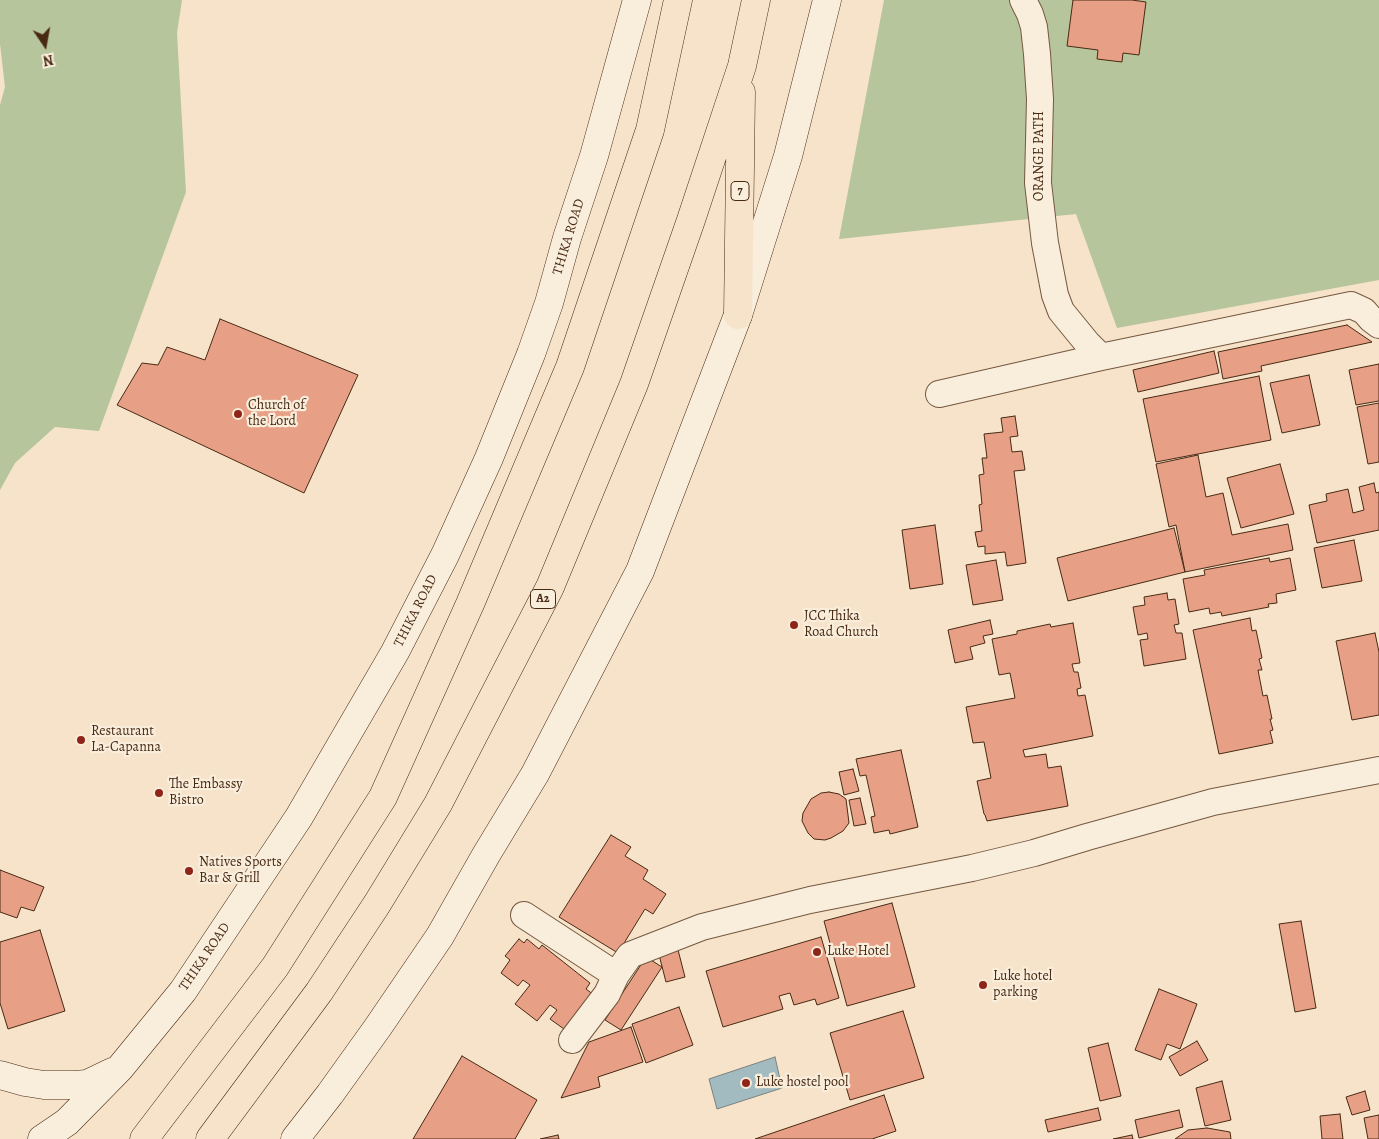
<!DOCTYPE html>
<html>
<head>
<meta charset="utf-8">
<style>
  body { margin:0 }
  #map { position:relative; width:1379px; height:1139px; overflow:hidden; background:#f6e3c9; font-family:Alegreya,serif }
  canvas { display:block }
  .north { position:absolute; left:20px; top:20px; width:50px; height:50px; -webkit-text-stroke:4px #f9eddc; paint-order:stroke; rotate:168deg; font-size:14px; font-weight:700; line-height:20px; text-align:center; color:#482a13 }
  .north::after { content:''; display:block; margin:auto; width:18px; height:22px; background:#482a13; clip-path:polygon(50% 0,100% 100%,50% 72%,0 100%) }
</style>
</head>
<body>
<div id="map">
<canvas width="1379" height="1139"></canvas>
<div class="north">N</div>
</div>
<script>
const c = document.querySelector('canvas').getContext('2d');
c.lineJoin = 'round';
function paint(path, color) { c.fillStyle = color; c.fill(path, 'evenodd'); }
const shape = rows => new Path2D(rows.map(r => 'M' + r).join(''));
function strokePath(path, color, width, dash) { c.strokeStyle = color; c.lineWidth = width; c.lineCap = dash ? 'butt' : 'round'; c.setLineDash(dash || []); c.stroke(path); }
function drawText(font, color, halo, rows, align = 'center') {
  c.font = font + ' Alegreya,serif'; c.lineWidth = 4.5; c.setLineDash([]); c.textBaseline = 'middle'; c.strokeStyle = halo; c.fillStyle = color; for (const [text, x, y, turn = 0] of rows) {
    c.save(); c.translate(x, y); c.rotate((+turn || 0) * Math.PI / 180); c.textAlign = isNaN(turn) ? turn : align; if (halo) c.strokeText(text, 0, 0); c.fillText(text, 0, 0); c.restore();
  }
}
paint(shape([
  [0,0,182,0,177,33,186,192,99,431,55,427,15,463,0,490,0,105,5,87,0,44],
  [884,0,1379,0,1379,280,1117,328,1076,214,839,239]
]), '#b6c59b');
const water = shape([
  [775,1057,782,1088,717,1109,709,1079,775,1057]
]);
paint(water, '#a1bbc1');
strokePath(water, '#7d817b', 1);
const building = shape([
  [1073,0,1132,0,1146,2,1139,55,1123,53,1122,62,1097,59,1098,50,1067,46,1073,0],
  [220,319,358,375,304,493,117,405,142,363,158,365,167,347,205,360,220,319],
  [1347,325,1372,342,1261,366,1262,371,1223,379,1218,352,1347,325],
  [1214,351,1219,373,1138,392,1133,370,1214,351],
  [1379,364,1379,401,1356,405,1349,370,1379,364],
  [1309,375,1320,425,1282,433,1270,383,1309,375],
  [1259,376,1271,440,1156,462,1143,399,1259,376],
  [1379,403,1379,462,1368,464,1357,407,1379,403],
  [1015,416,1018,436,1010,437,1012,452,1022,451,1025,470,1014,471,1026,563,1007,566,1005,552,985,554,985,546,978,547,975,532,982,531,979,505,982,504,979,475,984,474,982,458,987,458,984,434,1003,432,1001,418,1015,416],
  [1198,455,1206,497,1223,493,1232,535,1288,524,1293,550,1185,572,1176,525,1169,527,1156,464,1198,455],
  [1280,464,1294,514,1241,528,1227,478,1280,464],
  [1374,483,1376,493,1379,492,1379,530,1317,543,1309,505,1327,501,1326,494,1348,489,1353,513,1364,510,1359,487,1374,483],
  [935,525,943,584,910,589,902,530,935,525],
  [1174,528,1185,572,1068,601,1057,558,1174,528],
  [1354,540,1362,581,1322,588,1314,548,1354,540],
  [1269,558,1270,562,1290,558,1296,590,1276,594,1277,603,1268,604,1269,607,1222,616,1221,612,1210,614,1209,608,1189,612,1183,579,1205,575,1204,570,1269,558],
  [996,560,1003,600,973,605,966,565,996,560],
  [1167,593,1168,600,1175,599,1179,624,1174,625,1176,633,1182,633,1186,659,1144,666,1140,640,1148,639,1147,633,1138,635,1133,607,1145,605,1144,597,1167,593],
  [1250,618,1252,631,1256,630,1262,658,1259,659,1262,670,1258,670,1263,696,1267,695,1272,719,1270,719,1273,730,1270,731,1273,743,1219,754,1193,630,1250,618],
  [990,620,993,634,983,636,985,643,970,647,973,659,955,663,948,630,990,620],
  [1073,623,1080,663,1072,664,1074,672,1078,672,1081,688,1077,689,1078,696,1085,695,1093,736,1023,750,1025,757,1046,754,1048,768,1061,766,1068,806,987,821,985,815,984,814,977,781,991,778,984,742,973,743,966,707,1015,698,1010,673,999,675,992,639,1017,634,1017,631,1050,624,1051,627,1073,623],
  [1375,633,1379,652,1379,715,1352,720,1336,641,1375,633],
  [901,750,918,827,890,834,889,830,874,833,871,817,875,816,866,775,860,776,856,759,901,750],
  [853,769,859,791,844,795,839,772,853,769],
  [829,792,839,794,846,799,849,823,843,831,831,838,825,840,814,839,808,833,802,821,803,813,811,799,821,793,829,792],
  [860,798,866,824,854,826,849,800,860,798],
  [611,835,631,847,625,856,648,870,643,879,666,894,653,914,645,909,618,953,559,917,611,835],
  [0,870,44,887,34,911,21,907,17,918,0,912,0,870],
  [892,903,915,987,847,1006,824,921,892,903],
  [1301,921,1316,1008,1295,1012,1279,924,1301,921],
  [40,930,65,1011,8,1029,0,1003,0,942,40,930],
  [821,937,839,998,817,1005,815,999,794,1005,790,993,779,996,783,1009,723,1027,706,971,821,937],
  [519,939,524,943,527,939,539,949,542,945,590,983,586,989,598,998,564,1029,550,1019,557,1010,550,1005,537,1021,515,1004,530,985,523,980,518,986,501,973,510,960,505,956,519,939],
  [677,946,685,977,666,982,658,951,677,946],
  [646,957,662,967,621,1030,605,1020,646,957],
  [1159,989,1197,1004,1180,1049,1167,1044,1161,1060,1135,1050,1159,989],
  [679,1007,693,1045,646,1063,632,1024,679,1007],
  [903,1011,924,1078,850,1100,830,1033,903,1011],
  [631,1027,643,1062,598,1077,600,1087,561,1098,589,1042,631,1027],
  [1197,1041,1208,1060,1180,1076,1169,1057,1197,1041],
  [1108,1043,1121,1096,1100,1101,1088,1048,1108,1043],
  [462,1056,537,1100,515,1139,413,1139,462,1056],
  [1222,1081,1231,1120,1205,1126,1196,1088,1222,1081],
  [1365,1091,1370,1110,1352,1115,1346,1097,1365,1091],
  [884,1095,896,1131,872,1139,755,1139,884,1095],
  [1098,1108,1101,1120,1048,1132,1045,1120,1098,1108],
  [1179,1110,1183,1127,1139,1138,1135,1120,1179,1110],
  [1340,1114,1343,1139,1322,1139,1320,1116,1340,1114],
  [1379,1115,1379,1139,1368,1139,1364,1118,1379,1115],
  [1207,1128,1230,1132,1231,1139,1175,1139,1188,1130,1207,1128],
  [558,1135,559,1139,540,1139,558,1135],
  [1132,1135,1133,1139,1113,1139,1132,1135]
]);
paint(building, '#e79f86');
strokePath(building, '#482a13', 1);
const street = shape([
  [1023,0,1030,14,1034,27,1037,54,1040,99,1038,183,1045,243,1055,295,1061,311,1088,344,1101,357],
  [939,394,1101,357,1351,305,1364,311,1371,319,1379,325],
  [524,915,616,975],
  [572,1040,607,994,616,975,630,955,702,927,810,900,972,868,1034,853,1087,837,1213,802,1379,770]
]);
const secondary = shape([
  [0,1075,25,1082,44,1085,74,1085,87,1084,112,1072],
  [42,1139,67,1122,120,1068,183,991,299,817,395,652,445,555,489,458,531,354,549,303,567,238,594,156,637,0],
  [295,1139,330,1094,378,1027,440,936,486,855,535,774,640,571,738,315,788,156,827,0]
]);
const highway = shape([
  [738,315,741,92],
  [144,1139,275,967,383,797,470,604,570,367,650,130,678,0],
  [210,1139,319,992,377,904,438,804,550,587,634,384,691,220,742,66,756,0]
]);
strokePath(street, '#745840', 28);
strokePath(secondary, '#482a13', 29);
strokePath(highway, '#482a13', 29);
strokePath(street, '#f9eddc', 26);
strokePath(secondary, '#f9eddc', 28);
strokePath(highway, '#f6e3c9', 28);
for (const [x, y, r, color] of [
  [238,414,5,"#8f2418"],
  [794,625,5,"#8f2418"],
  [81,740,5,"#8f2418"],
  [159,793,5,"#8f2418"],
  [189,871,5,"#8f2418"],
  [817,952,5,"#8f2418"],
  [983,985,5,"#8f2418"],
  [746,1083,5,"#8f2418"]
]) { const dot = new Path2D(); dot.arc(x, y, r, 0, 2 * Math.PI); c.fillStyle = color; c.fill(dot); strokePath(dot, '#f9eddc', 2); }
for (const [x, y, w] of [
  [740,191,18],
  [543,599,25]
]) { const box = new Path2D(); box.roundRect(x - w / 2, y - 9.5, w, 19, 4); c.fillStyle = '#f9eddc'; c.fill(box); strokePath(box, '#482a13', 1); }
drawText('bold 12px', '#482a13', null, [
  ["7",740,191],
  ["A2",543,599]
]);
drawText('14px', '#482a13', '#f9eddc', [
  ["ORANGE PATH",1040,156,-90],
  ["THIKA ROAD",569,237,-73],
  ["THIKA ROAD",416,611,-63],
  ["THIKA ROAD",205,957,-56]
]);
drawText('14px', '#482a13', '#f9eddc', [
  ["Church of",248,406],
  ["the Lord",248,422],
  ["JCC Thika",804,617],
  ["Road Church",804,633],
  ["Restaurant",91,732],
  ["La-Capanna",91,748],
  ["The Embassy",169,785],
  ["Bistro",169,801],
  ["Natives Sports",199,863],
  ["Bar & Grill",199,879],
  ["Luke Hotel",827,952],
  ["Luke hotel",993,977],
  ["parking",993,993],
  ["Luke hostel pool",756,1083]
], 'left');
</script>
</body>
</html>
